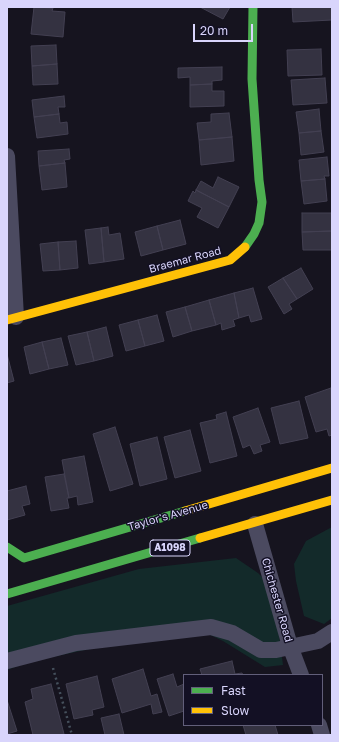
<!DOCTYPE html>
<html>
<head>
<meta charset="utf-8">
<style>
  body { margin:0 }
  #map { position:relative; width:339px; height:742px; overflow:hidden; background:#16141f; font-family:"Golos Text",sans-serif }
  canvas { display:block }
  .frame { position:absolute; inset:0; border:8px solid #d9d5fc; pointer-events:none }
  .legend { position:absolute; left:183px; top:674px; width:140px; height:52px; box-sizing:border-box; background:#131024; border:1px solid #625f7a; margin:0; padding:5px 7px; list-style:none; font-size:12px; color:#d9d5fc }
  .legend li { display:flex; align-items:center; gap:8px; height:20px }
  .legend b { width:20px; border:1px solid #625f7a }
  .scale { position:absolute; left:193px; top:24px; width:60px; height:18px; box-sizing:border-box; border:2px solid #d9d5fc; border-top:0; padding-left:5px; font-size:12px; line-height:14px; white-space:nowrap; color:#d9d5fc; -webkit-text-stroke:3px #131024; paint-order:stroke }
</style>
</head>
<body>
<div id="map">
<canvas width="339" height="742"></canvas>
<div class="frame"></div>
<ul class="legend">
<li><b style="height:5px;background:#4caf50"></b>Fast</li>
<li><b style="height:5px;background:#ffc107"></b>Slow</li>
</ul>
<div class="scale">20 m</div>
</div>
<script>
const c = document.querySelector('canvas').getContext('2d');
c.lineJoin = 'round';
function paint(path, color) { c.fillStyle = color; c.fill(path, 'evenodd'); }
const shape = rows => new Path2D(rows.map(r => 'M' + r).join(''));
function strokePath(path, color, width, dash) { c.strokeStyle = color; c.lineWidth = width; c.lineCap = dash ? 'butt' : 'round'; c.setLineDash(dash || []); c.stroke(path); }
function drawText(font, color, halo, rows, align = 'center') {
  c.font = font + ' "Golos Text",sans-serif'; c.lineWidth = 3; c.setLineDash([]); c.textBaseline = 'middle'; c.strokeStyle = halo; c.fillStyle = color; for (const [text, x, y, turn = 0] of rows) {
    c.save(); c.translate(x, y); c.rotate((+turn || 0) * Math.PI / 180); c.textAlign = isNaN(turn) ? turn : align; if (halo) c.strokeText(text, 0, 0); c.fillText(text, 0, 0); c.restore();
  }
}
paint(shape([
  [332,527,332,618,324,624,304,616,296,581,294,564,306,541],
  [236,558,258,573,273,588,283,665,265,667,223,641,204,632,146,637,29,662,7,670,7,606,139,569]
]), '#132a2a');
const building = shape([
  [34,7,53,8,52,11,65,12,63,37,31,34,34,7],
  [200,7,230,7,223,19,200,7],
  [292,7,332,7,332,20,293,22,292,7],
  [56,45,57,64,32,66,31,46,56,45],
  [321,49,322,75,288,76,287,50,321,49],
  [57,64,58,84,33,85,32,66,57,64],
  [222,67,222,80,212,81,212,84,190,85,190,77,178,78,178,68,222,67],
  [325,78,327,103,293,105,291,80,325,78],
  [212,84,212,91,224,91,224,106,190,107,190,85,212,84],
  [64,96,65,107,58,107,59,114,34,117,32,100,64,96],
  [319,109,321,131,299,133,296,112,319,109],
  [229,113,232,137,199,140,197,123,211,122,211,114,229,113],
  [59,114,60,123,67,122,68,134,37,138,34,117,59,114],
  [321,131,324,152,301,155,299,133,321,131],
  [232,137,234,161,201,165,199,140,232,137],
  [69,149,70,159,64,160,65,163,39,166,38,151,69,149],
  [327,157,329,176,324,176,325,179,301,181,299,160,327,157],
  [65,163,67,187,42,190,39,166,65,163],
  [218,177,239,187,229,207,196,190,201,181,213,188,218,177],
  [325,179,327,201,304,204,301,181,325,179],
  [196,190,229,207,218,228,197,217,202,208,188,201,193,191,195,193,196,190],
  [302,213,332,213,332,231,302,232,302,213],
  [180,220,186,244,163,250,157,226,180,220],
  [157,226,163,250,141,256,135,232,157,226],
  [108,227,109,235,120,233,124,259,104,262,101,228,108,227],
  [101,228,104,262,89,264,85,230,101,228],
  [332,231,332,250,303,250,302,232,332,231],
  [76,241,78,268,60,270,58,242,76,241],
  [58,242,60,270,43,271,40,244,58,242],
  [301,268,313,289,297,299,283,278,301,268],
  [283,278,297,299,289,304,292,309,284,314,268,287,283,278],
  [253,288,262,319,251,322,249,315,239,318,234,293,253,288],
  [234,293,239,318,233,320,235,326,222,330,221,323,216,325,209,300,234,293],
  [209,300,216,325,192,331,185,307,209,300],
  [185,307,192,331,173,337,166,312,185,307],
  [157,315,164,341,145,346,138,320,157,315],
  [138,320,145,346,126,351,119,325,138,320],
  [106,327,113,356,94,361,87,332,106,327],
  [87,332,94,361,76,365,68,336,87,332],
  [61,338,68,365,49,369,42,342,61,338],
  [42,342,49,369,30,374,24,347,42,342],
  [7,354,14,381,7,383,7,354],
  [331,388,332,435,329,436,327,429,316,432,305,397,331,388],
  [299,401,308,438,280,444,271,408,299,401],
  [258,408,270,442,260,445,262,451,254,454,250,445,243,448,233,417,258,408],
  [226,412,237,456,210,463,200,423,217,419,216,415,226,412],
  [115,427,133,484,110,491,93,434,115,427],
  [190,430,201,471,175,478,164,437,190,430],
  [157,437,167,479,140,486,130,444,157,437],
  [84,456,93,502,78,505,77,496,69,498,62,460,84,456],
  [64,474,69,498,67,498,69,508,51,511,45,477,64,474],
  [26,486,30,504,22,506,25,515,7,520,7,491,26,486],
  [232,661,235,674,242,673,243,675,202,675,200,669,232,661],
  [143,669,151,696,157,694,162,712,153,714,151,704,122,713,112,679,143,669],
  [173,674,177,687,184,684,184,711,169,716,157,679,173,674],
  [97,676,104,707,92,710,93,715,74,719,66,684,97,676],
  [51,684,64,734,58,735,33,735,25,702,33,699,31,689,51,684],
  [7,700,17,731,7,734,7,700],
  [119,714,124,735,105,735,101,718,119,714],
  [243,725,275,725,278,735,246,735,243,725]
]);
paint(building, '#343241');
strokePath(building, '#434052', 1);
strokePath(shape([
  [53,668,72,735]
]), '#45505c', 2.5, [2, 3]);
strokePath(shape([
  [7,156,16,317],
  [255,524,290,646,301,675],
  [7,661,76,643,211,627,232,633,261,650,276,650,318,641,332,632],
  [319,725,322,735]
]), '#4b4a60', 16);
strokePath(shape([
  [245,247,254,234,259,223,262,202,259,180,252,79,253,7],
  [7,547,24,558,185,511],
  [7,594,200,538]
]), '#4caf50', 9);
strokePath(shape([
  [7,320,230,260,245,247],
  [185,511,332,468],
  [200,538,332,500]
]), '#ffc107', 9);
for (const [x, y, w] of [
  [170,548,40]
]) { const box = new Path2D(); box.roundRect(x - w / 2, y - 8, w, 16, 3); c.fillStyle = '#131024'; c.fill(box); strokePath(box, '#d9d5fc', 1); }
drawText('bold 10px', '#d9d5fc', null, [
  ["A1098",170,548]
]);
drawText('11px', '#d9d5fc', '#131024', [
  ["Braemar Road",185,260,-15],
  ["Taylor's Avenue",168,516,-16],
  ["Chichester Road",277,600,74]
]);
</script>
</body>
</html>
